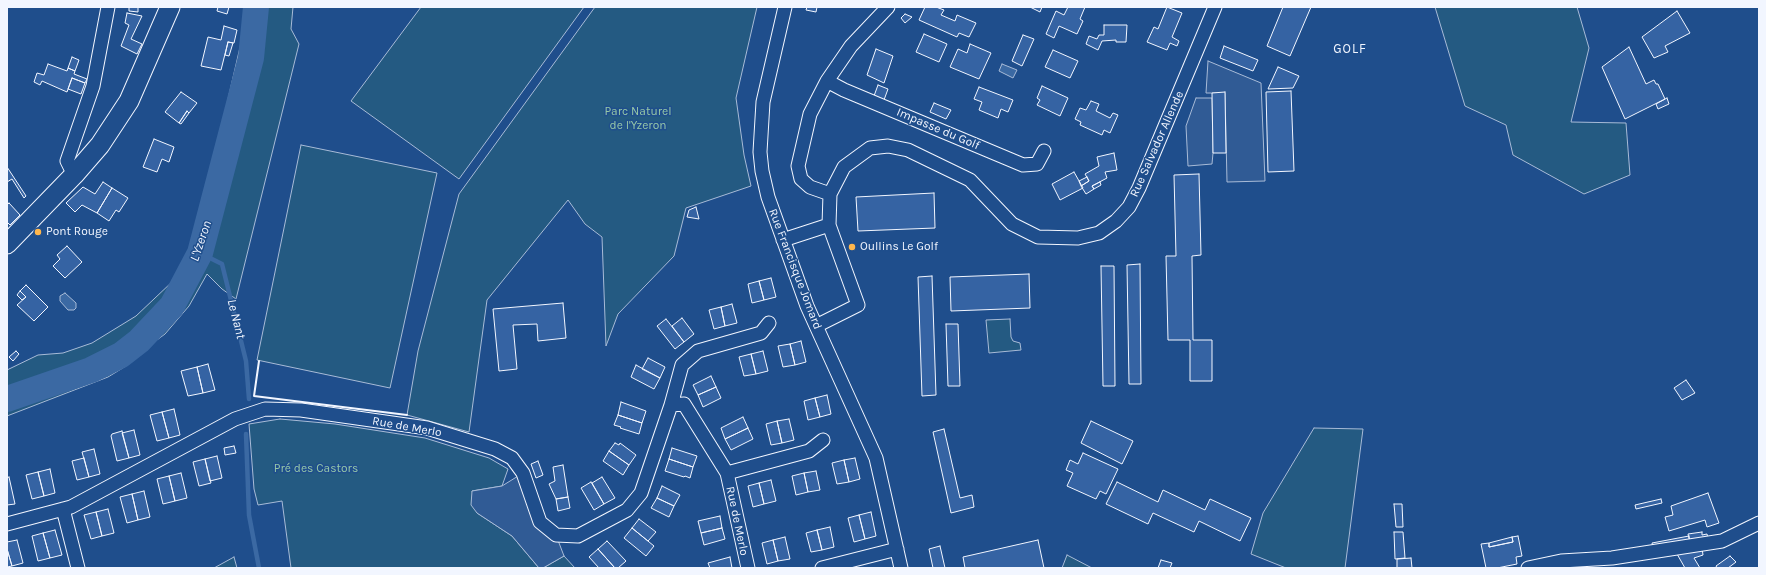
<!DOCTYPE html>
<html>
<head>
<meta charset="utf-8">
<style>
  body { margin:0 }
  #map { position:relative; width:1766px; height:575px; overflow:hidden; background:#1f4e8c; font-family:Karla,sans-serif }
  canvas { display:block }
  .frame { position:absolute; inset:0; border:8px solid #f2f6ff; pointer-events:none }
</style>
</head>
<body>
<div id="map">
<canvas width="1766" height="575"></canvas>
<div class="frame"></div>
</div>
<script>
const c = document.querySelector('canvas').getContext('2d');
c.lineJoin = 'round';
function paint(path, color) { c.fillStyle = color; c.fill(path, 'evenodd'); }
const shape = rows => new Path2D(rows.map(r => 'M' + r).join(''));
function strokePath(path, color, width, dash) { c.strokeStyle = color; c.lineWidth = width; c.lineCap = dash ? 'butt' : 'round'; c.setLineDash(dash || []); c.stroke(path); }
function drawText(font, color, halo, rows, align = 'center') {
  c.font = font + ' Karla,sans-serif'; c.lineWidth = 3; c.setLineDash([]); c.textBaseline = 'middle'; c.strokeStyle = halo; c.fillStyle = color; for (const [text, x, y, turn = 0] of rows) {
    c.save(); c.translate(x, y); c.rotate((+turn || 0) * Math.PI / 180); c.textAlign = isNaN(turn) ? turn : align; if (halo) c.strokeText(text, 0, 0); c.fillText(text, 0, 0); c.restore();
  }
}
const green = shape([
  [247,7,293,7,291,29,299,44,236,299,222,289,207,274,189,306,165,334,127,362,126,366,108,377,7,416,7,370,38,355,63,353,92,343,136,316,173,281,190,252,205,211,219,150,225,112,247,17,247,7],
  [421,7,584,7,459,179,351,101,421,7],
  [595,7,757,7,736,98,744,155,751,186,686,208,674,256,618,314,606,346,602,237,585,224,568,200,487,300,469,432,407,415,418,351,459,194,595,7],
  [1435,7,1577,7,1589,48,1571,122,1626,123,1630,175,1584,194,1513,155,1506,125,1465,106,1435,7],
  [301,145,437,173,390,388,257,360,301,145],
  [1010,319,1011,337,1013,341,1020,343,1021,350,989,353,986,320,1010,319],
  [280,419,335,424,425,438,489,458,508,469,502,486,472,491,477,513,512,536,539,568,291,568,282,501,258,505,254,489,249,424,280,419],
  [1314,428,1363,429,1345,568,1286,568,1251,554,1263,513,1314,428],
  [1067,555,1092,568,1062,568,1067,555],
  [564,556,575,568,543,568,564,556],
  [234,557,237,568,214,568,234,557]
]);
paint(green, '#245a82');
strokePath(green, '#a8bbd7', 1);
const parking = shape([
  [1208,61,1261,83,1265,181,1227,182,1225,93,1206,93,1208,61],
  [1196,98,1212,98,1213,153,1212,164,1188,166,1186,126,1196,98],
  [523,473,540,522,556,535,564,556,543,568,539,568,512,536,477,513,471,505,472,491,502,486,523,473]
]);
paint(parking, '#305b95');
strokePath(parking, '#a8bbd7', 1);
const water = shape([
  [1002,64,1017,70,1013,78,999,71,1002,64],
  [65,293,76,303,76,308,74,310,68,310,60,301,60,296,65,293]
]);
paint(water, '#3b69a3');
strokePath(water, '#a8bbd7', 1);
strokePath(shape([
  [200,253,222,264,246,361,249,399],
  [246,434,249,515,259,568]
]), '#3b69a3', 4.5);
strokePath(shape([
  [7,399,91,370,121,355,139,341,172,306,200,253,251,58,256,7]
]), '#3b69a3', 26);
const building = shape([
  [129,7,138,7,138,12,129,11,129,7],
  [218,7,229,7,227,14,217,11,218,7],
  [807,7,817,7,816,12,806,10,807,7],
  [925,7,936,7,944,10,941,15,955,21,957,15,976,23,969,37,959,33,957,37,919,20,925,7],
  [1030,7,1042,7,1040,12,1030,7],
  [1068,7,1085,7,1080,19,1083,21,1077,34,1059,26,1054,38,1046,34,1056,11,1064,15,1068,7],
  [1167,7,1182,13,1172,37,1179,41,1177,46,1170,43,1167,50,1147,42,1154,27,1158,29,1167,7],
  [1283,7,1311,7,1290,56,1267,46,1283,7],
  [1677,11,1690,33,1665,46,1668,52,1654,58,1642,37,1677,11],
  [127,13,142,16,131,39,142,44,137,54,121,46,129,25,125,23,127,13],
  [905,14,912,17,905,23,901,18,905,14],
  [1104,25,1127,25,1126,42,1116,42,1116,40,1102,41,1098,50,1086,44,1089,36,1097,39,1099,35,1104,35,1104,25],
  [224,26,237,30,234,43,228,42,221,70,201,66,208,37,221,40,224,26],
  [924,34,947,44,939,62,916,52,924,34],
  [1023,35,1034,39,1022,66,1012,61,1023,35],
  [228,42,233,43,229,56,225,55,228,42],
  [970,44,991,53,979,79,950,67,958,49,967,53,970,44],
  [1224,46,1258,60,1253,71,1220,58,1224,46],
  [1629,47,1646,84,1654,80,1656,84,1658,84,1665,99,1625,119,1602,67,1629,47],
  [876,49,893,56,884,83,867,75,876,49],
  [1053,50,1078,61,1070,78,1045,67,1053,50],
  [72,57,79,60,75,71,68,68,72,57],
  [48,64,67,71,68,68,75,71,74,74,87,79,85,83,72,78,67,92,42,81,40,85,34,82,37,73,44,75,48,64],
  [1278,67,1299,76,1293,88,1268,89,1278,67],
  [72,78,85,83,81,94,68,89,72,78],
  [878,85,888,89,884,100,874,96,878,85],
  [1042,86,1068,98,1060,116,1037,105,1040,100,1037,98,1042,86],
  [979,87,1013,100,1008,112,1001,109,998,118,979,110,982,102,974,99,979,87],
  [1291,91,1294,171,1268,172,1266,92,1291,91],
  [181,92,197,103,189,113,187,111,179,123,165,112,181,92],
  [1225,92,1226,153,1213,153,1212,93,1225,92],
  [1667,98,1669,104,1658,109,1656,104,1667,98],
  [1091,101,1099,104,1096,111,1110,118,1113,113,1118,115,1110,133,1104,130,1102,135,1080,125,1081,122,1075,119,1080,108,1086,110,1091,101],
  [934,103,951,110,946,119,930,112,934,103],
  [187,111,189,113,181,124,179,123,187,111],
  [154,139,174,147,169,162,162,159,157,172,143,167,154,139],
  [1114,153,1117,170,1105,172,1107,178,1092,186,1094,189,1086,194,1081,186,1089,181,1085,174,1099,166,1097,157,1114,153],
  [7,167,26,196,24,198,12,179,7,182,7,167],
  [1074,172,1083,188,1060,200,1052,184,1074,172],
  [1199,174,1201,255,1192,256,1193,340,1212,340,1212,381,1190,381,1190,340,1168,340,1166,256,1176,256,1174,175,1199,174],
  [1087,177,1089,181,1081,186,1079,181,1087,177],
  [103,182,112,188,97,213,82,205,75,212,66,203,83,187,95,194,103,182],
  [1100,182,1101,185,1094,189,1092,186,1100,182],
  [112,188,128,198,119,212,116,210,109,221,97,213,112,188],
  [934,193,935,228,858,231,856,197,934,193],
  [9,203,20,215,10,225,7,222,7,205,9,203],
  [696,207,699,219,687,217,689,210,696,207],
  [67,246,82,262,65,278,53,266,60,259,57,255,67,246],
  [1140,264,1141,384,1129,384,1127,265,1140,264],
  [1101,266,1114,266,1115,386,1103,386,1101,266],
  [1029,274,1030,308,951,311,950,277,1029,274],
  [932,276,936,395,922,396,918,277,932,276],
  [771,278,776,297,764,300,759,281,771,278],
  [759,281,764,300,752,303,748,284,759,281],
  [26,285,48,307,34,321,17,305,26,297,20,291,26,285],
  [20,291,26,297,22,300,17,295,20,291],
  [563,303,566,338,538,341,537,324,513,325,517,369,499,371,493,309,563,303],
  [732,304,737,323,725,326,721,307,732,304],
  [721,307,725,326,714,329,709,310,721,307],
  [682,318,694,334,684,342,672,326,682,318],
  [666,319,684,342,675,349,657,326,666,319],
  [946,324,958,324,960,386,948,386,946,324],
  [801,341,806,362,795,365,790,344,801,341],
  [790,344,795,365,783,367,778,346,790,344],
  [16,351,19,354,13,361,9,357,16,351],
  [763,351,768,371,756,374,751,354,763,351],
  [751,354,756,374,744,376,739,357,751,354],
  [648,358,665,367,660,378,642,369,648,358],
  [208,364,215,390,203,393,197,367,208,364],
  [636,365,660,378,654,389,631,377,636,365],
  [197,367,203,393,188,396,181,371,197,367],
  [711,376,716,387,698,395,693,385,711,376],
  [1686,380,1695,393,1682,400,1674,388,1686,380],
  [716,387,721,398,703,407,698,395,716,387],
  [827,395,831,414,820,417,815,398,827,395],
  [815,398,820,417,808,420,804,401,815,398],
  [621,402,646,411,642,423,618,415,621,402],
  [174,409,180,435,169,438,162,412,174,409],
  [162,412,169,438,157,441,150,415,162,412],
  [618,415,642,423,639,434,620,428,621,427,614,425,618,415],
  [743,417,748,428,725,439,721,428,743,417],
  [789,419,794,440,782,443,777,421,789,419],
  [777,421,782,443,771,445,766,424,777,421],
  [1091,421,1133,441,1122,464,1081,443,1091,421],
  [748,428,753,439,731,450,725,439,748,428],
  [944,429,960,498,972,495,974,507,951,513,933,432,944,429],
  [134,430,140,455,129,458,122,433,134,430],
  [122,431,129,458,117,461,111,436,112,434,122,431],
  [615,443,619,445,620,443,636,455,629,465,609,451,615,443],
  [234,446,236,453,225,455,224,448,234,446],
  [672,448,697,456,693,467,669,459,672,448],
  [94,449,100,474,89,477,82,452,94,449],
  [609,451,629,465,623,475,603,461,609,451],
  [1083,453,1118,469,1106,494,1100,491,1096,499,1067,486,1073,473,1066,470,1070,460,1078,464,1083,453],
  [217,456,222,478,210,481,205,459,217,456],
  [84,458,89,477,77,480,72,461,84,458],
  [855,458,860,479,849,482,844,460,855,458],
  [205,459,211,483,199,486,193,462,205,459],
  [669,459,693,467,690,478,685,476,684,477,665,471,669,459],
  [844,460,849,482,837,484,832,463,844,460],
  [538,461,543,475,536,478,531,464,538,461],
  [563,465,568,497,556,499,549,484,555,481,553,467,563,465],
  [50,469,55,493,44,496,38,472,50,469],
  [816,471,820,490,808,492,804,473,816,471],
  [38,472,44,496,32,499,26,475,38,472],
  [181,473,187,498,175,501,169,476,181,473],
  [804,473,808,492,796,495,792,476,804,473],
  [169,476,175,501,163,504,157,479,169,476],
  [9,477,15,504,7,505,7,478,9,477],
  [602,477,615,498,604,504,592,483,602,477],
  [771,480,776,501,764,504,759,483,771,480],
  [591,482,604,504,594,510,581,488,591,482],
  [1117,482,1158,502,1163,490,1205,510,1210,499,1251,518,1240,541,1199,521,1194,532,1153,513,1148,524,1106,504,1117,482],
  [759,483,764,504,753,507,748,486,759,483],
  [662,486,680,495,674,506,657,498,662,486],
  [144,491,150,517,138,520,132,494,144,491],
  [1708,493,1719,523,1707,527,1705,520,1669,531,1665,517,1673,515,1671,506,1708,493],
  [132,494,138,520,127,523,120,497,132,494],
  [568,497,570,508,558,511,556,499,568,497],
  [657,498,674,506,669,517,651,508,657,498],
  [1661,499,1662,503,1636,509,1635,505,1661,499],
  [1394,504,1402,504,1403,527,1396,527,1394,504],
  [108,509,114,533,102,536,96,512,108,509],
  [96,512,102,536,91,539,84,515,96,512],
  [871,512,876,536,865,539,859,515,871,512],
  [859,515,865,539,854,542,848,518,859,515],
  [720,516,722,528,701,533,698,521,720,516],
  [639,519,656,532,648,541,632,528,639,519],
  [830,527,834,547,822,550,817,530,830,527],
  [632,528,654,546,646,556,624,538,632,528],
  [722,528,725,539,704,545,701,533,722,528],
  [55,530,62,555,50,558,43,533,55,530],
  [817,530,822,550,811,552,806,533,817,530],
  [1394,532,1403,532,1405,558,1395,559,1394,532],
  [1702,532,1702,535,1707,534,1708,539,1690,543,1688,534,1702,532],
  [43,533,50,558,38,561,32,536,43,533],
  [1518,536,1522,556,1516,557,1517,564,1497,568,1486,568,1481,544,1489,543,1489,547,1513,542,1512,537,1518,536],
  [1689,536,1690,543,1653,548,1652,543,1689,536],
  [785,537,790,559,778,561,773,540,785,537],
  [1512,537,1513,542,1489,547,1489,543,1512,537],
  [17,540,23,563,12,566,7,549,7,542,17,540],
  [773,540,778,561,767,564,762,543,773,540],
  [1038,540,1044,568,965,568,963,557,1038,540],
  [607,541,626,561,618,568,615,568,598,549,607,541],
  [940,546,945,568,933,568,929,549,940,546],
  [1702,548,1703,555,1694,558,1700,568,1685,568,1677,554,1702,548],
  [7,549,12,566,7,567,7,549],
  [598,549,614,567,613,568,599,568,589,557,598,549],
  [1730,556,1736,562,1728,568,1717,568,1716,566,1730,556],
  [730,557,732,568,710,568,708,563,730,557],
  [1411,558,1412,568,1397,568,1397,559,1411,558],
  [1161,560,1172,563,1170,568,1158,568,1161,560]
]);
paint(building, '#3563a3');
strokePath(building, '#f2f6ff', 1);
const street = shape([
  [785,7,763,102,760,152,762,171,768,197,807,306,876,458,901,568],
  [827,81,844,90,1023,165,1037,164,1044,151],
  [74,175,67,161,93,86,108,7],
  [830,194,810,187,801,179,798,166,810,114,827,81,851,46,888,7],
  [783,240,829,225],
  [816,326,858,305,829,225,830,194,844,167,870,148,888,146,908,150,970,180,1012,224,1038,237,1078,238,1099,233,1116,221,1129,207,1139,188,1215,7],
  [671,405,682,365,698,351,761,333,769,323],
  [727,473,809,451,823,440],
  [63,509,78,568],
  [7,524,71,507,235,419,265,409,301,410,427,428,495,449,512,458,523,473,540,522,556,535,578,536,627,510,641,493,671,405,684,404,727,473,748,568],
  [822,568,897,549],
  [1528,568,1561,561,1612,558,1722,541,1759,523]
]);
const secondary = shape([
  [7,244,74,175,100,145,129,101,170,7]
]);
strokePath(street, '#f2f6ff', 15);
strokePath(secondary, '#f2f6ff', 21);
strokePath(street, '#1f4e8c', 13);
strokePath(secondary, '#1f4e8c', 19);
strokePath(shape([
  [259,361,254,396,407,415]
]), '#f2f6ff', 2);
for (const [x, y, r, color] of [
  [38,232,4,"#ffb74d"],
  [852,247,4,"#ffb74d"]
]) { const dot = new Path2D(); dot.arc(x, y, r, 0, 2 * Math.PI); c.fillStyle = color; c.fill(dot); strokePath(dot, '#1f4e8c', 1.5); }
drawText('12px', '#97c8a6', '#1f4e8c', [
  ["Parc Naturel",638,112],
  ["de l'Yzeron",638,126],
  ["Pré des Castors",316,469]
]);
drawText('12px', '#f2f6ff', '#1f4e8c', [
  ["Impasse du Golf",938,129,23],
  ["Rue Salvador Allende",1157,144,-66],
  ["Rue Francisque Jomard",795,269,69],
  ["Rue de Merlo",407,427,10],
  ["Rue de Merlo",737,521,78]
]);
drawText('12px', '#f2f6ff', '#1f4e8c', [
  ["Pont Rouge",46,232],
  ["Oullins Le Golf",860,247]
], 'left');
c.letterSpacing = '1px';
drawText('13px', '#f2f6ff', '#1f4e8c', [
  ["GOLF",1350,49]
]);
c.letterSpacing = '0px';
drawText('italic 13px', '#f2f6ff', '#1f4e8c', [
  ["L'Yzeron",201,241,-71],
  ["Le Nant",236,319,76]
]);
</script>
</body>
</html>
